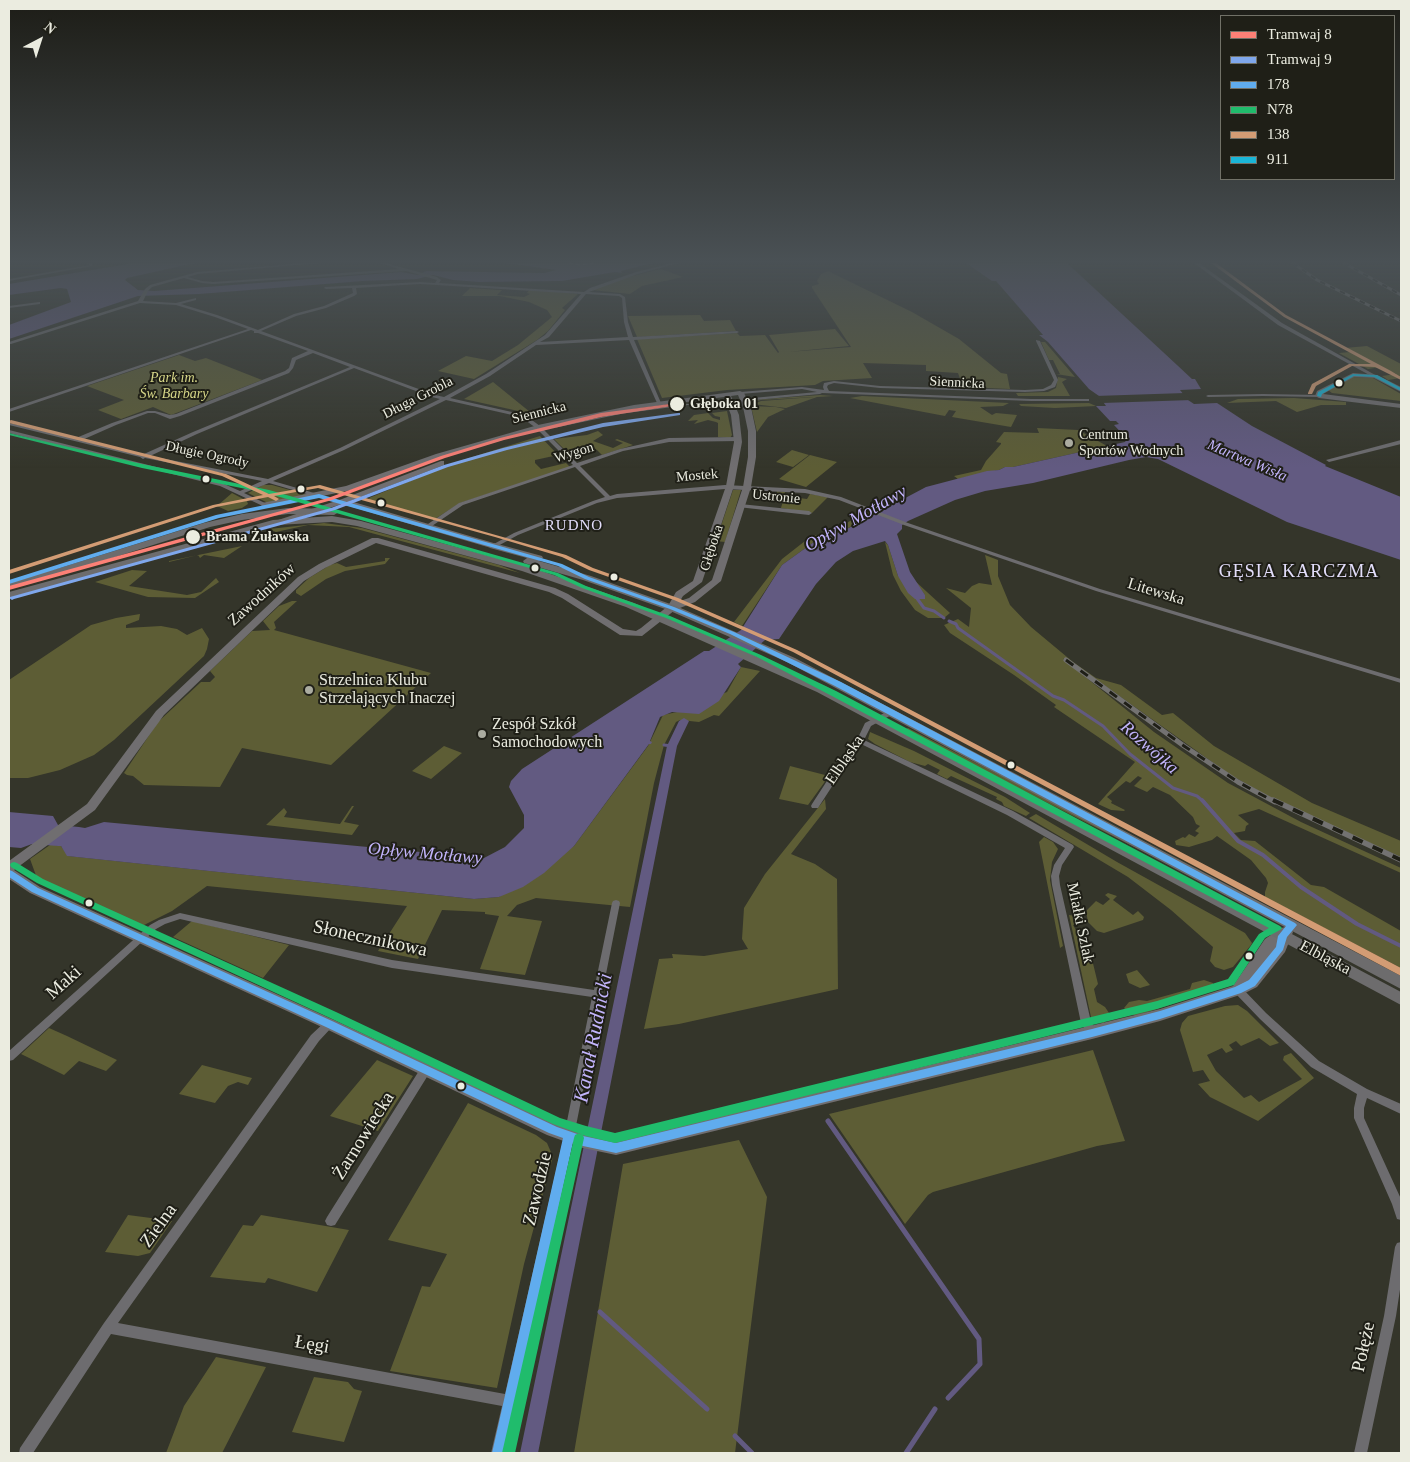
<!DOCTYPE html>
<html>
<head>
<meta charset="utf-8">
<style>
  body { margin:0 }
  #map { position:relative; width:1410px; height:1462px; overflow:hidden; background:#34352a; font-family:Georgia,serif }
  canvas { display:block }
  .frame { position:absolute; inset:0; border:10px solid #ebece0; pointer-events:none }
  .legend { position:absolute; left:1220px; top:15px; width:175px; height:165px; box-sizing:border-box; background:#1f1f17; border:1px solid #717167; margin:0; padding:6px 9px; list-style:none; font-size:15px; color:#ebece0 }
  .legend li { display:flex; align-items:center; gap:10px; height:25px }
  .legend b { width:25px; border:1px solid #717167 }
  .north { position:absolute; left:15px; top:15px; width:50px; height:50px; -webkit-text-stroke:4px #1f1f17; paint-order:stroke; rotate:40deg; font-size:14px; font-weight:700; line-height:20px; text-align:center; color:#ebece0 }
  .north::after { content:''; display:block; margin:auto; width:18px; height:22px; background:#ebece0; clip-path:polygon(50% 0,100% 100%,50% 72%,0 100%) }
</style>
</head>
<body>
<div id="map">
<canvas width="1410" height="1462"></canvas>
<div class="frame"></div>
<ul class="legend">
<li><b style="height:6px;background:#fc8076"></b>Tramwaj 8</li>
<li><b style="height:6px;background:#7fa7ec"></b>Tramwaj 9</li>
<li><b style="height:6px;background:#60acee"></b>178</li>
<li><b style="height:6px;background:#20bc6c"></b>N78</li>
<li><b style="height:6px;background:#d39c74"></b>138</li>
<li><b style="height:6px;background:#1ab6d8"></b>911</li>
</ul>
<div class="north">N</div>
</div>
<script>
const c = document.querySelector('canvas').getContext('2d');
c.lineJoin = 'round';
function paint(path, color) { c.fillStyle = color; c.fill(path, 'evenodd'); }
const shape = rows => new Path2D(rows.map(r => 'M' + r).join(''));
function strokePath(path, color, width, dash) { c.strokeStyle = color; c.lineWidth = width; c.lineCap = dash ? 'butt' : 'round'; c.setLineDash(dash || []); c.stroke(path); }
function drawText(font, color, halo, rows, align = 'center') {
  c.font = font + ' Georgia,serif'; c.lineWidth = 4; c.setLineDash([]); c.textBaseline = 'middle'; c.strokeStyle = halo; c.fillStyle = color; for (const [text, x, y, turn = 0] of rows) {
    c.save(); c.translate(x, y); c.rotate((+turn || 0) * Math.PI / 180); c.textAlign = isNaN(turn) ? turn : align; if (halo) c.strokeText(text, 0, 0); c.fillText(text, 0, 0); c.restore();
  }
}
paint(shape([
  [661,269,683,277,642,286,630,294,592,290,624,278],
  [828,271,912,312,959,339,1001,373,1007,374,1010,389,963,387,958,373,926,371,926,365,863,363,872,378,823,381,815,385,727,390,662,398,637,339,737,333,740,336,765,335,778,353,779,352,769,335,835,329,849,346,788,352,851,347,812,288,812,286,819,284,817,281,821,274],
  [470,288,502,290,497,295,524,297,530,294,527,293,530,289,578,294,562,308,565,310,548,331,537,340,474,379,438,371,466,356,492,361,518,345,552,317,547,310,529,302,500,296,462,296],
  [700,315,704,321,730,320,736,331,637,337,628,316],
  [1041,342,1045,342,1075,377,1056,374,1060,374,1053,360,1049,360],
  [1367,346,1401,364,1401,378,1388,380,1382,376,1396,374,1381,367,1368,369,1339,353,1350,352,1345,348],
  [179,355,195,361,206,358,262,380,171,415,153,407,121,419,98,410,124,400,87,386],
  [1058,377,1067,379,1062,382,1070,396,1018,396,1016,393,1048,392,1056,388],
  [1352,377,1373,378,1401,394,1401,401,1332,393,1328,390],
  [493,382,530,412,532,414,464,399],
  [820,395,833,396,817,397,786,408,753,404,761,401,814,397,761,400,749,403,753,400],
  [862,396,1009,403,1003,406,980,407,992,415,996,413,1017,415,1011,427,952,417,956,411,949,410,945,416,850,398],
  [1294,398,1346,402,1346,405,1321,405,1297,412,1276,401,1227,403,1238,399],
  [1089,403,1096,406,1055,408,1021,406,1019,404],
  [751,406,776,407,785,409,768,417,757,432],
  [727,411,732,435,730,438,718,437,718,423,716,422,708,420,694,424,698,420,688,421,694,415,708,413,713,418,720,420,720,417,715,416,712,413],
  [1037,428,1078,430,1107,446,1013,467,1005,467,999,470,958,479,954,476,981,470,986,461,1001,444,1001,443,996,442,1004,432,1039,433],
  [598,431,603,435,584,441,603,435,593,441,613,448,623,443,615,440,617,439,633,445,602,455,597,450,587,446,586,443,586,446,566,451,554,439,587,435],
  [540,436,558,455,535,460,535,463,541,469,566,463,570,467,460,503,435,519,370,502,369,498,456,462],
  [792,450,809,455,793,467,776,462],
  [810,455,837,462,806,487,779,479],
  [263,485,272,485,308,495,268,503,248,493],
  [733,490,741,490,725,542,716,541],
  [777,491,785,492,784,496,807,499,810,494,828,497,812,513,781,508,784,497,776,496],
  [232,493,247,501,248,504,242,508,228,511,217,506],
  [866,511,873,514,843,531,818,539,782,565,742,626,734,622,782,559,805,541,816,535,829,534],
  [324,523,362,528,499,565,520,573,349,527,308,525,276,532,269,529],
  [885,542,888,545,898,576,925,595,915,581,950,613,944,618,928,618,915,610,901,591,893,575],
  [242,546,224,558,204,555,200,558,198,555,169,562,169,561],
  [985,555,998,560,998,576,1010,605,1031,627,1073,662,1096,678,1121,685,1162,715,1173,713,1214,746,1312,803,1401,841,1401,857,1275,800,1229,774,1066,658,1063,659,1154,732,1228,783,1301,822,1401,868,1401,873,1259,809,1238,815,1249,824,1246,826,1245,831,1234,833,1241,840,1255,841,1311,885,1324,887,1401,931,1401,968,1265,897,1265,892,1268,883,1266,878,1251,860,1217,836,1212,840,1189,847,1176,845,1175,841,1183,837,1185,838,1189,834,1195,837,1199,833,1195,831,1200,826,1196,824,1193,817,1170,795,1153,787,1147,792,1134,786,1142,778,1138,776,1130,783,1126,781,1107,797,1112,801,1111,803,1125,810,1124,811,1111,810,1098,804,1135,762,1054,707,1056,705,1014,675,950,633,944,625,958,619,969,627,971,608,946,588,965,593,972,586,979,583,992,585],
  [385,558,390,558,385,564,345,571,326,579,301,596,296,593,296,590,309,578,330,565,337,563,346,567,385,561],
  [132,570,147,571,129,586,187,595,201,592,216,578,219,582,195,598,148,597,95,582],
  [292,601,297,601,274,622,276,628,274,630,431,673,331,765,242,748,220,787,144,785,133,776,127,775,124,773,158,722,201,682,210,682,215,677,210,671,252,631,270,630,263,621,279,606],
  [140,614,139,620,126,625,126,628,161,626,177,629,187,635,202,628,209,639,207,649,204,656,114,740,94,755,60,770,28,778,9,778,9,680,91,625,116,618],
  [741,667,760,671,719,716,714,715,699,722,680,720,676,722,664,745,654,783,630,907,536,898,517,905,507,916,542,921,525,975,480,969,499,916,485,914,485,912,442,910,418,959,378,951,407,906,207,886,172,911,144,925,137,926,38,881,30,859,50,845,54,845,61,846,68,856,474,899,499,897,574,846,648,746,663,715,677,712,727,692],
  [908,728,1068,810,1148,854,985,771,906,729],
  [870,732,914,751,1005,797,1030,813,1026,816,1004,806,1002,802,996,799,997,797,951,776,947,779,937,774,940,770,928,764,925,766,910,762,875,744,868,739],
  [444,746,462,753,431,779,412,771],
  [790,766,829,776,808,805,779,799],
  [825,799,826,809,791,854,815,864,837,879,838,989,679,1024,644,1029,659,959,673,958,672,954,704,956,748,949,742,939,744,908,765,874],
  [352,806,354,806,344,822,359,825,352,835,266,825,284,808,287,812,284,817,340,824],
  [1036,814,1117,862,1245,933,1252,943,1251,945,1233,967,1224,970,1215,967,1210,961,1213,947,1171,910,1128,877,1029,818],
  [1044,837,1053,842,1058,849,1052,862,1050,880,1063,946,1060,948,1039,842],
  [1108,893,1117,896,1113,900,1133,915,1138,911,1144,917,1143,920,1104,933,1097,931,1088,922,1086,911,1096,901,1103,905,1110,899,1105,895],
  [1069,915,1076,916,1078,923,1073,925,1080,937,1086,935,1089,939,1078,942,1079,951,1090,951,1098,984,1094,989,1097,1002,1105,1007,1109,1013,1104,1023,1095,1021,1091,1017],
  [192,921,289,945,263,978,173,937],
  [1137,970,1150,985,1140,988,1129,983,1126,974],
  [1204,980,1213,983,1214,987,1196,996,1136,1016,1128,1012,1124,1008,1129,1002,1139,1000,1147,1001,1190,989,1192,983],
  [1238,1005,1247,1011,1279,1043,1270,1046,1259,1038,1241,1046,1236,1041,1229,1045,1233,1050,1226,1053,1222,1048,1207,1055,1216,1071,1244,1098,1251,1095,1259,1102,1302,1079,1283,1060,1284,1056,1291,1053,1314,1078,1258,1121,1210,1097,1198,1084,1210,1081,1203,1070,1193,1072,1180,1030,1182,1023,1188,1016,1225,1006],
  [49,1028,67,1036,117,1060,106,1071,79,1061,64,1075,21,1054],
  [1093,1050,1125,1141,1097,1146,933,1192,928,1195,905,1224,829,1114],
  [377,1060,413,1076,378,1131,330,1116],
  [202,1065,244,1076,252,1078,248,1085,238,1082,228,1086,215,1103,179,1094],
  [468,1103,536,1135,547,1143,553,1157,524,1264,497,1388,390,1371,422,1286,430,1287,447,1254,388,1240],
  [739,1140,767,1197,735,1453,574,1453,623,1164],
  [128,1215,151,1218,172,1221,150,1253,138,1256,105,1252],
  [261,1215,349,1230,317,1292,268,1278,265,1283,210,1277,243,1225,253,1226],
  [216,1357,266,1367,222,1453,166,1453,184,1406],
  [314,1377,348,1382,354,1389,362,1391,344,1442,292,1432]
]), '#5d5d35');
paint(shape([
  [133,263,195,263,127,278,125,280,138,290,154,291,401,272,418,275,426,271,544,273,556,270,505,263,653,263,621,271,622,273,615,272,562,281,479,282,453,280,433,275,417,279,363,281,199,294,138,296,9,339,9,325,71,302,67,289,61,288,9,295,9,284],
  [966,263,1067,263,1177,365,1192,379,1195,379,1201,389,1180,390,1188,400,1194,404,1217,403,1252,426,1326,465,1325,466,1401,497,1401,560,1287,522,1158,459,1146,457,1129,460,1033,483,985,491,955,500,908,521,902,525,902,529,897,534,910,572,925,595,925,599,915,599,908,593,898,576,888,545,885,541,853,551,836,562,816,584,779,639,765,640,738,664,741,667,719,701,699,714,672,712,660,717,650,741,652,742,651,744,649,744,574,846,544,873,523,887,499,897,474,899,67,856,61,846,58,846,32,844,21,848,9,847,9,812,53,816,58,825,79,827,85,828,104,822,484,858,505,847,524,828,524,815,509,787,511,781,522,769,704,651,709,651,741,630,782,565,818,539,843,531,926,487,987,471,999,470,1005,467,1013,467,1125,442,1127,439,1114,425,1119,424,1116,421,1110,421,1096,406,1106,406,1099,396,1089,389,1048,342,1039,335,1043,335,996,281,992,281]
]), '#625a81');
paint(shape([
  [1185,393,1192,400,1102,403,1095,396]
]), '#34352a');
strokePath(shape([
  [916,597,924,608,934,611,944,618],
  [949,621,956,624,958,628,1053,696,1064,700,1103,726,1130,754,1173,788,1197,796,1204,802],
  [664,745,672,746]
]), '#625a81', 3);
strokePath(shape([
  [1202,800,1238,841,1263,855,1301,887,1357,924,1401,946]
]), '#625a81', 4);
strokePath(shape([
  [828,1121,979,1339,980,1364,948,1398],
  [600,1312,707,1409],
  [735,1436,752,1453],
  [906,1453,935,1409]
]), '#625a81', 5);
paint(shape([
  [684,718,689,721,677,746,538,1453,520,1453,667,746,679,721,684,718]
]), '#625a81');
strokePath(shape([
  [569,263,580,265,596,263]
]), '#c2b4fb', 1, [4, 3]);
paint(shape([
  [87,263,91,263,93,266,9,281,9,279,89,265,87,263],
  [302,263,320,263,198,274,188,277,202,281,213,282,399,269,379,263,386,263,437,277,441,280,439,283,584,292,590,288,636,272,672,263,679,263,638,274,589,292,620,294,625,297,628,322,633,337,737,331,739,332,737,333,634,340,661,403,661,404,657,403,629,340,536,345,490,376,450,398,525,415,540,426,577,463,620,449,669,438,738,437,741,439,738,441,669,442,623,451,580,466,610,496,617,494,725,485,805,489,841,497,908,523,1100,589,1401,679,1401,683,1096,591,904,525,839,500,805,493,725,489,617,498,597,503,518,535,496,547,492,547,492,545,514,533,593,501,605,497,575,467,463,505,429,528,425,528,425,526,459,503,573,465,536,428,521,417,446,400,344,450,273,481,321,495,321,497,317,497,269,483,244,493,267,504,267,506,265,507,220,486,9,433,9,430,224,484,240,491,262,481,145,458,143,459,140,457,9,425,9,423,76,438,112,423,147,411,155,411,170,415,176,414,285,371,289,368,292,358,308,351,258,333,254,333,254,331,251,330,9,412,9,409,248,329,215,317,176,305,140,303,11,344,9,344,9,342,138,301,145,289,150,285,197,272,302,263],
  [406,271,437,280,435,283,420,282,325,287,324,288,326,289,352,288,353,293,324,306,294,314,258,330,217,315,181,304,196,300,196,298,176,303,143,301,148,291,152,287,184,278,202,283,213,284,406,271],
  [420,284,581,294,545,335,486,374,444,397,435,395,261,331,296,316,326,308,354,296,357,294,356,288,420,284],
  [586,294,619,296,622,298,624,322,628,337,540,342,549,337,586,294],
  [313,353,350,367,193,432,144,454,82,440,116,425,148,413,155,413,170,419,180,416,289,373,293,368,296,360,313,353],
  [354,368,432,397,440,399,340,448,268,479,150,456,197,434,354,368],
  [1194,263,1199,263,1282,323,1377,376,1373,377,1278,325,1194,263],
  [39,302,40,302,40,304,9,308,9,306,39,302],
  [1036,340,1040,341,1058,380,1055,387,1044,391,1025,392,880,388,834,383,828,385,827,387,829,391,1031,399,1089,399,1089,401,1031,401,822,393,820,394,744,401,742,401,742,399,817,392,802,389,740,394,738,393,740,392,802,387,824,390,823,387,824,383,834,381,880,386,1025,390,1043,389,1051,385,1054,380,1036,341,1036,340],
  [1263,394,1319,395,1321,396,1319,397,1263,396,1208,397,1206,396,1208,395,1263,394],
  [1401,440,1401,444,1329,462,1326,460,1401,440],
  [740,504,809,511,812,513,809,515,738,507,738,505,740,504],
  [890,710,893,710,897,712,871,726,864,740,1013,811,1073,845,1074,847,1062,865,1059,876,1060,885,1091,1022,1097,1033,1095,1036,1092,1037,1089,1036,1081,1023,1052,885,1051,876,1054,865,1065,848,1007,815,861,744,853,754,818,808,812,808,811,806,812,804,847,750,857,740,865,723,890,710],
  [616,900,619,901,620,903,574,1136,504,1453,491,1453,502,1406,111,1334,33,1453,19,1453,20,1448,104,1323,311,1035,326,1021,329,1020,332,1021,334,1024,332,1027,319,1041,118,1323,505,1394,564,1136,592,997,392,968,180,919,165,924,156,929,13,1060,9,1061,9,1051,150,925,159,920,180,913,392,960,594,990,612,903,613,901,616,900],
  [1238,986,1241,987,1266,1013,1319,1061,1367,1089,1401,1104,1401,1114,1367,1098,1364,1108,1364,1118,1401,1199,1401,1220,1397,1219,1392,1204,1354,1118,1354,1108,1357,1094,1311,1067,1260,1019,1235,993,1233,990,1235,987,1238,986],
  [426,1065,430,1066,431,1069,430,1072,335,1225,331,1226,327,1225,325,1221,327,1217,422,1066,426,1065],
  [1401,1242,1401,1283,1396,1316,1367,1453,1354,1453,1384,1316,1395,1247,1397,1243,1401,1242]
]), '#6d6c6f');
paint(shape([
  [1353,373,1377,375,1401,387,1401,392,1374,378,1354,377,1323,394,1401,404,1401,408,1319,398,1315,396,1317,391,1353,373],
  [740,391,744,393,751,407,756,431,756,457,751,487,721,581,695,602,675,610,642,636,620,635,562,598,549,592,376,543,325,568,304,581,164,715,95,810,14,870,40,887,334,1020,559,1125,605,1140,616,1141,1160,1009,1233,986,1265,939,1281,928,1286,927,1291,928,1293,932,1285,952,1257,987,1243,994,1160,1021,1092,1039,616,1155,583,1148,547,1135,324,1028,30,893,9,879,9,861,87,804,156,711,298,577,319,564,372,538,378,538,555,588,568,594,623,629,636,631,641,628,668,606,676,592,693,581,726,486,734,442,731,415,724,397,634,409,539,429,442,458,351,490,265,508,261,505,262,503,346,486,436,454,538,425,634,405,740,391],
  [738,395,743,407,748,431,748,457,743,487,712,580,689,598,680,601,683,596,702,582,734,486,742,442,739,415,731,396,738,395],
  [441,461,444,461,444,465,350,501,497,544,497,548,491,548,342,504,279,524,276,525,272,522,342,499,441,461]
]), '#706e70');
paint(shape([
  [288,508,334,509,339,512,334,515,288,514,242,520,210,527,71,571,9,587,9,581,63,567,204,523,242,514,288,508],
  [332,516,361,521,530,567,634,603,825,686,1401,992,1401,1005,817,692,626,607,522,571,357,526,332,522,276,525,9,598,9,592,273,520,332,516],
  [494,543,542,556,543,558,539,561,591,576,676,606,795,658,1401,976,1401,989,787,662,668,610,583,580,524,563,523,561,527,558,490,548,489,546,494,543]
]), '#6d6c6d');
strokePath(shape([
  [556,427,623,413,707,402]
]), '#737271', 1);
const railFar2 = shape([
  [1293,263,1317,280,1401,321],
  [1344,263,1401,295]
]);
const railFar1 = shape([
  [1066,660,1184,746,1238,782,1275,802]
]);
const rail = shape([
  [1273,800,1401,860]
]);
strokePath(railFar2, '#737271', 3);
strokePath(railFar1, '#737271', 5);
strokePath(rail, '#737271', 5.5);
strokePath(railFar2, '#1f1f17', 2, [5.5]);
strokePath(railFar1, '#1f1f17', 3, [9]);
strokePath(rail, '#1f1f17', 4, [11]);
paint(shape([
  [319,494,562,564,589,577,674,607,734,632,841,682,1295,923,1297,925,1287,937,1283,950,1255,986,1241,993,1160,1019,1092,1037,616,1153,583,1146,573,1142,505,1453,492,1453,563,1138,549,1133,326,1027,32,892,9,877,9,870,12,871,38,888,332,1021,557,1127,583,1136,616,1143,1092,1029,1160,1011,1235,987,1249,980,1276,947,1278,936,1286,926,835,686,730,634,670,609,585,579,558,566,319,498,219,518,9,584,9,580,216,515,319,494]
]), '#60acee');
paint(shape([
  [9,433,142,464,269,490,558,573,586,586,670,616,761,655,836,691,1280,926,1282,928,1280,930,1265,938,1234,985,1157,1009,615,1143,586,1136,553,1124,330,1018,37,883,11,867,10,865,11,863,14,862,17,863,43,879,336,1012,560,1118,586,1126,615,1133,1157,1001,1228,979,1259,934,1269,928,830,695,757,657,666,618,582,588,554,575,266,493,142,468,9,435,9,433],
  [579,1133,583,1135,584,1138,515,1453,502,1453,574,1138,575,1135,579,1133]
]), '#20bc6c');
paint(shape([
  [1211,263,1216,263,1286,315,1391,371,1401,377,1401,380,1375,367,1352,366,1316,386,1312,394,1308,394,1308,393,1312,384,1349,364,1371,364,1284,317,1211,263],
  [11,420,226,474,269,494,320,485,566,555,593,568,678,598,797,650,1401,968,1401,976,793,652,674,600,589,570,562,557,495,537,318,488,274,496,279,499,276,501,268,497,216,507,9,574,9,570,213,505,263,495,222,476,9,423,9,421,11,420]
]), '#d39c74');
paint(shape([
  [1353,374,1377,375,1401,388,1401,391,1374,377,1354,376,1322,394,1321,397,1317,396,1318,392,1353,374]
]), '#1ab6d8');
paint(shape([
  [677,403,679,404,679,405,601,417,504,440,445,458,332,500,9,590,9,586,328,498,441,456,500,438,601,413,677,403]
]), '#fc8076');
paint(shape([
  [678,413,680,413,680,415,603,427,507,450,448,467,335,510,14,599,12,600,9,598,10,597,331,508,444,465,503,448,603,423,678,413]
]), '#7fa7ec');
const sky = c.createLinearGradient(0, 0, 0, 468);
sky.addColorStop(0, '#1d1d17');
sky.addColorStop(0.56, '#4a5155');
sky.addColorStop(1, '#4a515500');
c.fillStyle = sky;
c.fillRect(0, 0, 1410, 468);
for (const [x, y, r, color] of [
  [1339,383,4.5,"#ebece0"],
  [677,404,8,"#ebece0"],
  [1069,443,5,"#abaca0"],
  [206,479,4.5,"#ebece0"],
  [301,489,4.5,"#ebece0"],
  [381,503,4.5,"#ebece0"],
  [193,537,8,"#ebece0"],
  [535,568,4.5,"#ebece0"],
  [614,577,4.5,"#ebece0"],
  [309,690,5,"#abaca0"],
  [482,734,5,"#abaca0"],
  [1011,765,4.5,"#ebece0"],
  [89,903,4.5,"#ebece0"],
  [1249,956,4.5,"#ebece0"],
  [461,1086,4.5,"#ebece0"]
]) { const dot = new Path2D(); dot.arc(x, y, r, 0, 2 * Math.PI); c.fillStyle = color; c.fill(dot); strokePath(dot, '#1f1f17', 2); }
drawText('italic 14px', '#d6d688', '#1f1f17', [
  ["Park im.",174,378],
  ["Św. Barbary",174,394]
]);
drawText('14px', '#ebece0', '#1f1f17', [
  ["Siennicka",957,383,3],
  ["Długa Grobla",418,398,-27],
  ["Siennicka",539,413,-14],
  ["Wygon",574,453,-17],
  ["Długie Ogrody",207,455,12],
  ["Mostek",697,476,-5],
  ["Ustronie",776,497,6],
  ["Głęboka",712,548,-72]
]);
drawText('bold 14px', '#ebece0', '#1f1f17', [
  ["Głęboka 01",690,404],
  ["Brama Żuławska",206,537]
], 'left');
drawText('14px', '#ebece0', '#1f1f17', [
  ["Centrum",1079,435],
  ["Sportów Wodnych",1079,451]
], 'left');
drawText('italic 15px', '#c2b4fb', '#1f1f17', [
  ["Martwa Wisła",1247,461,23]
]);
c.letterSpacing = '1px';
drawText('15px', '#e3defb', '#1f1f17', [
  ["RUDNO",574,526]
]);
c.letterSpacing = '0px';
drawText('16px', '#ebece0', '#1f1f17', [
  ["Litewska",1156,592,17],
  ["Zawodników",262,595,-42],
  ["Elbląska",845,760,-56],
  ["Miałki Szlak",1080,923,78],
  ["Elbląska",1325,958,28]
]);
drawText('16px', '#ebece0', '#1f1f17', [
  ["Strzelnica Klubu",319,681],
  ["Strzelających Inaczej",319,699],
  ["Zespół Szkół",492,725],
  ["Samochodowych",492,743]
], 'left');
drawText('italic 18px', '#c2b4fb', '#1f1f17', [
  ["Opływ Motławy",856,519,-30],
  ["Rozwójka",1149,748,41],
  ["Opływ Motławy",425,854,5]
]);
c.letterSpacing = '1px';
drawText('18px', '#e3defb', '#1f1f17', [
  ["GĘSIA KARCZMA",1299,572]
]);
c.letterSpacing = '0px';
drawText('19px', '#ebece0', '#1f1f17', [
  ["Słonecznikowa",370,939,12],
  ["Maki",64,983,-42],
  ["Żarnowiecka",364,1136,-58],
  ["Zawodzie",538,1189,-77],
  ["Zielna",159,1226,-54],
  ["Łęgi",312,1345,10],
  ["Połęże",1364,1347,-78]
]);
drawText('italic 21px', '#c2b4fb', '#1f1f17', [
  ["Kanał Rudnicki",594,1038,-79]
]);
</script>
</body>
</html>
